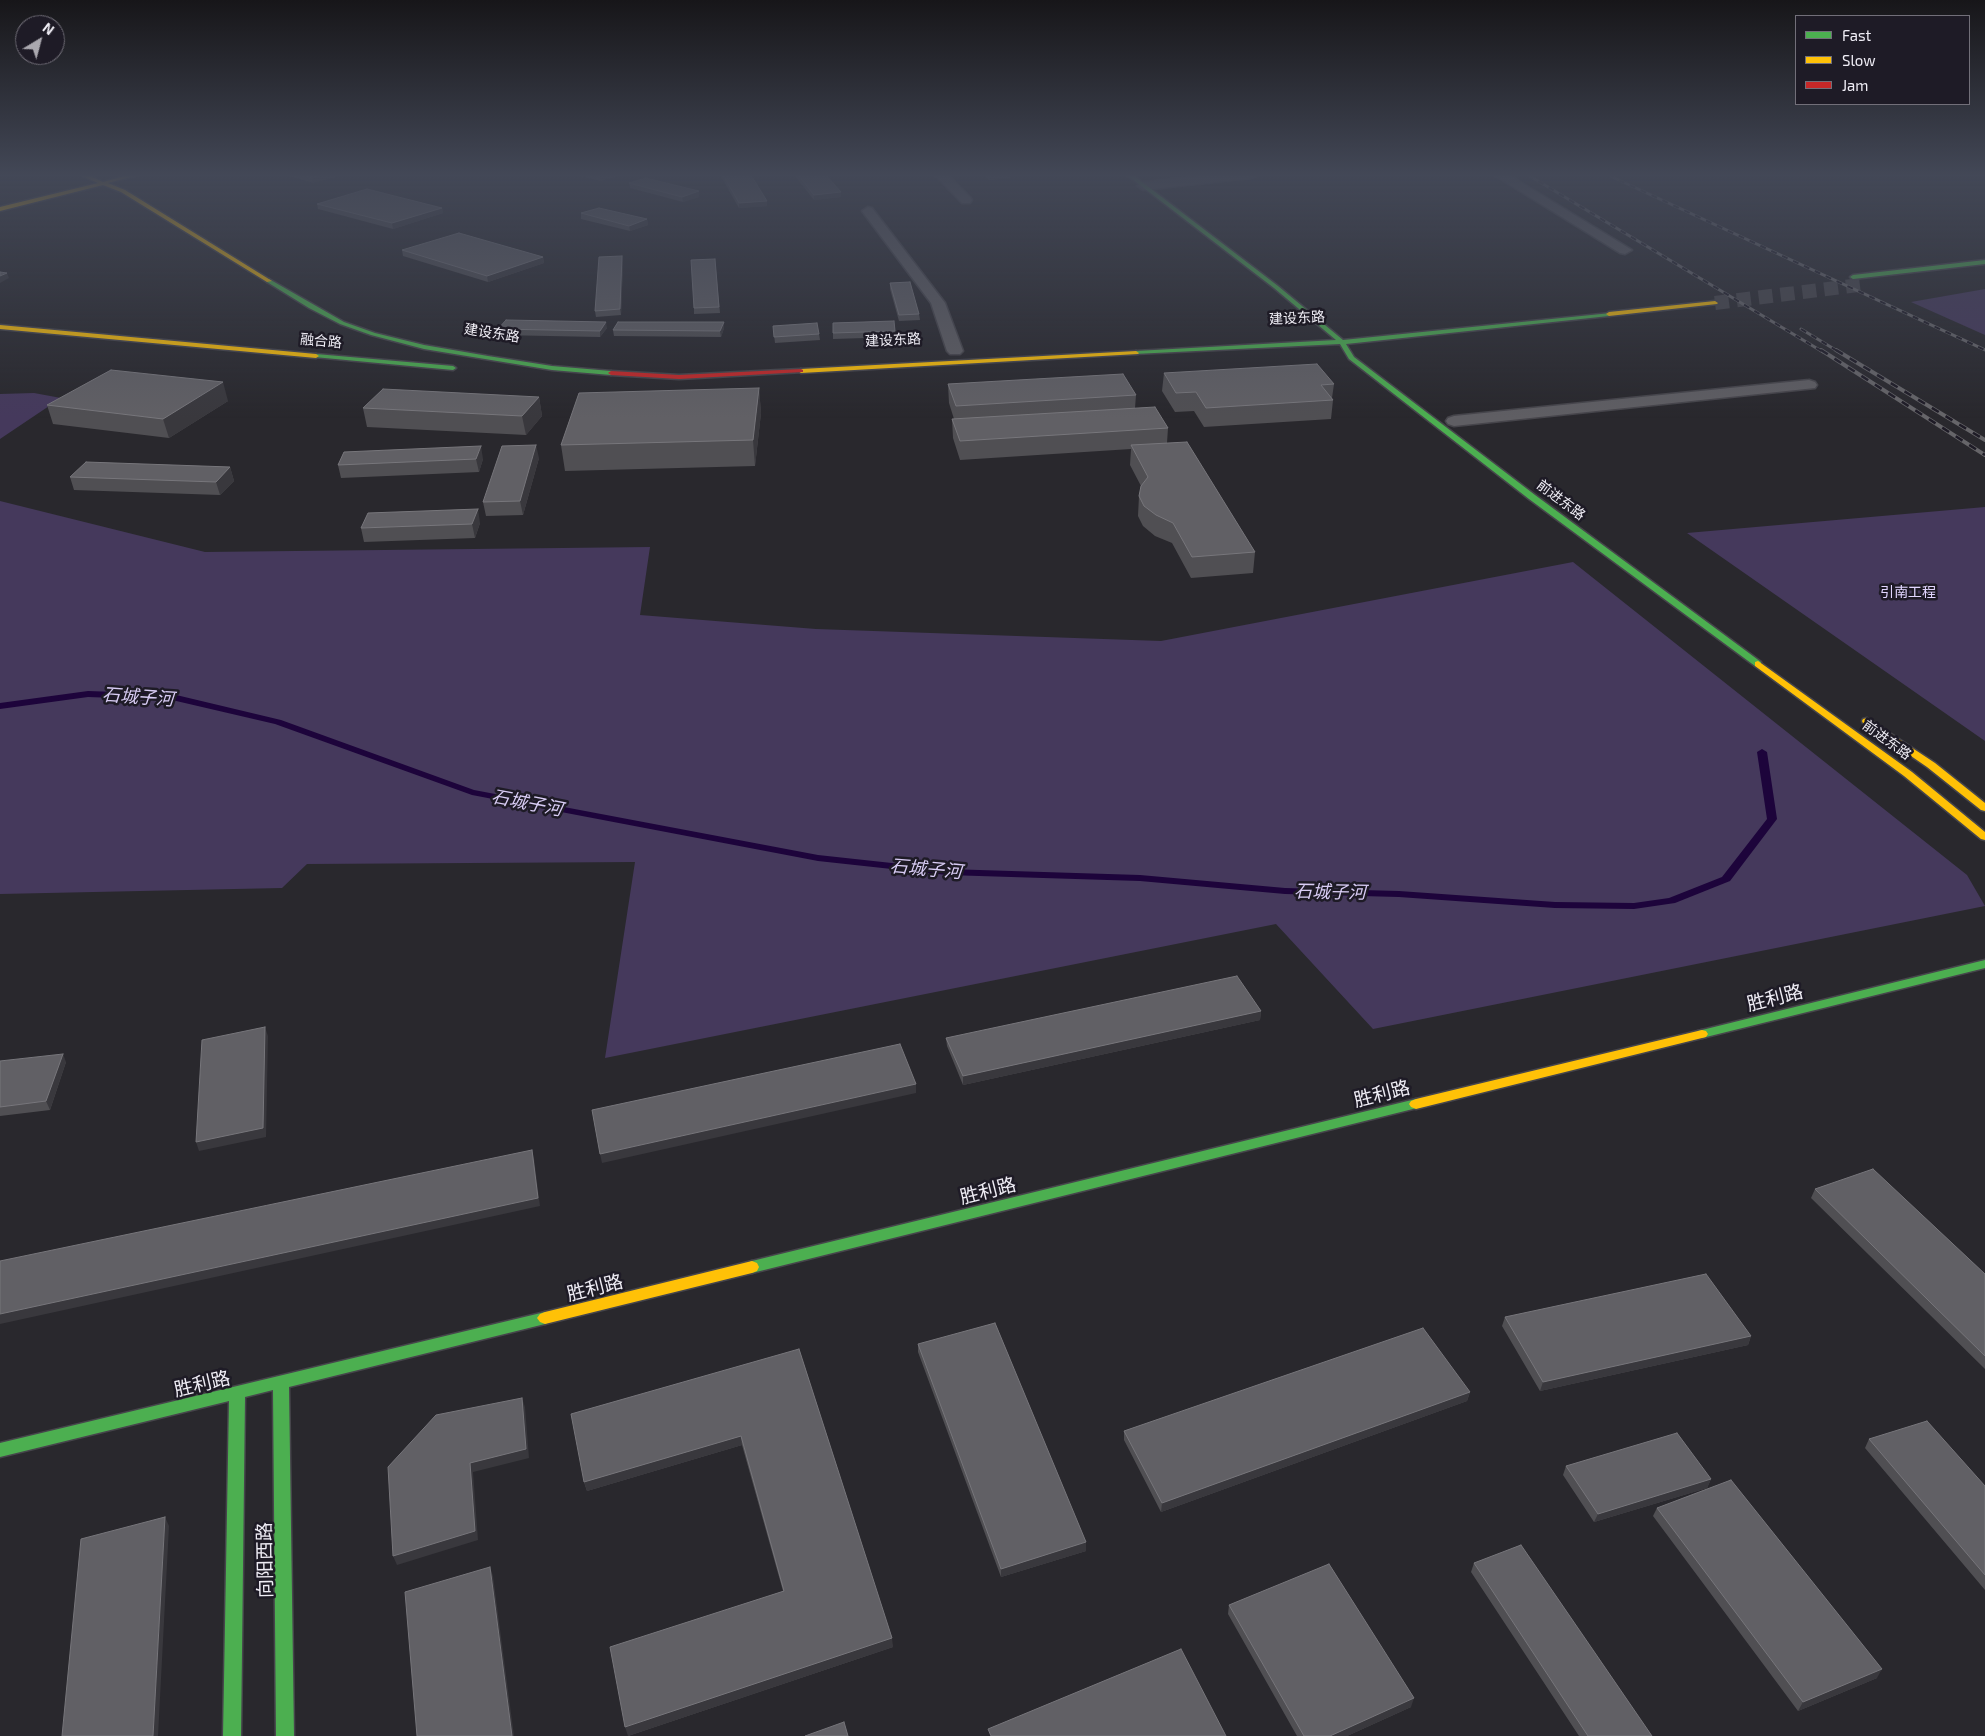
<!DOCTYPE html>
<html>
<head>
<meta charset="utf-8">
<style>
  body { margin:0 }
  #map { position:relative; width:1985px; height:1736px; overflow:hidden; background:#29282d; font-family:"Exo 2",sans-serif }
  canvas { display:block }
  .legend { position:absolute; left:1795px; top:15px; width:175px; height:90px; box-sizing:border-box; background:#1e1b26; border:1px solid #726f79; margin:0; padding:6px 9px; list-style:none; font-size:15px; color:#efedf5 }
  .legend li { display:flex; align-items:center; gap:10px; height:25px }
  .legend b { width:25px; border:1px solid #726f79 }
  .north { position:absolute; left:15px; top:15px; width:50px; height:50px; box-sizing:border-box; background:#1e1b26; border:1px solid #726f79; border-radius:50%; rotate:37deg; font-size:14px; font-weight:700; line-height:20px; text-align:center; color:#efedf5 }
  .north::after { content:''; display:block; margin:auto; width:18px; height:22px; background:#aaa8af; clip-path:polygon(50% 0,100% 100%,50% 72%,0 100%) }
</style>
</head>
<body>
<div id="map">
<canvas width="1985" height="1736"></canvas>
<ul class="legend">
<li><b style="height:6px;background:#4caf50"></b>Fast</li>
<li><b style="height:6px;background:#ffc107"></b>Slow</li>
<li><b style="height:6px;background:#c62828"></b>Jam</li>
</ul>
<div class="north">N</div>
</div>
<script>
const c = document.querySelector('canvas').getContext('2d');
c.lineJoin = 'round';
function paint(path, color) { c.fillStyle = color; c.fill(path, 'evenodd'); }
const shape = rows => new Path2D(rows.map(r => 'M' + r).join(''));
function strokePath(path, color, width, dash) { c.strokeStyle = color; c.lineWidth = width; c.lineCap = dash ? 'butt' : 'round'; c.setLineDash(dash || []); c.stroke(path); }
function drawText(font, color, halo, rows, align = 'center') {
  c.font = font + ' "Exo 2","Noto Sans SC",sans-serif'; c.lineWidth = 5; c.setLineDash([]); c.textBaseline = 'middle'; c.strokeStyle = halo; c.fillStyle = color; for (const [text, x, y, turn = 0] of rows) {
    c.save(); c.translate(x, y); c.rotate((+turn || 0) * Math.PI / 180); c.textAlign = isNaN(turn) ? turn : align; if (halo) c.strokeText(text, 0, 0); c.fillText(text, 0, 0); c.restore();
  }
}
paint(shape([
  [1985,289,1985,335,1911,302],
  [34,393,61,398,0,439,0,394],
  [0,501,205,552,650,547,640,615,816,629,1161,641,1573,562,1967,875,1985,906,1373,1029,1276,924,605,1058,635,862,307,864,282,888,0,894],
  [1985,507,1985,741,1687,533]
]), '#45395c');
paint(shape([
  [88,691,172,694,281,720,474,790,818,855,947,869,1140,875,1285,888,1399,891,1555,902,1634,903,1669,898,1722,877,1767,819,1757,752,1762,749,1767,752,1777,819,1730,881,1675,903,1634,909,1555,908,1399,897,1285,894,1140,881,947,875,818,861,472,795,275,724,172,700,88,697,0,709,0,703,88,691]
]), '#1d043b');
strokePath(shape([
  [1715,303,1867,284]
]), '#47464b', 14, [14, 8]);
const street = shape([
  [935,175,948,175,970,197,972,200,970,203,962,203,935,175],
  [1214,175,1258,175,1252,178,1143,190,1137,186,1143,182,1214,175],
  [1494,175,1509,175,1632,250,1625,254,1620,253,1494,175],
  [868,207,872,208,945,303,963,351,960,354,950,354,947,351,931,303,862,211,868,207],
  [1809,380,1815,382,1817,385,1815,388,1454,426,1448,424,1446,421,1448,418,1454,416,1809,380]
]);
const fast = shape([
  [1127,175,1133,175,1278,286,1343,340,1611,313,1612,314,1609,316,1346,344,1354,357,1535,495,1761,662,1761,666,1755,666,1529,499,1349,359,1340,344,1134,354,1133,353,1136,351,1336,340,1274,288,1127,175],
  [1985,260,1985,264,1853,279,1850,277,1853,275,1985,260],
  [269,279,344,322,375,333,424,345,488,356,552,366,611,371,614,373,611,375,552,370,424,349,371,335,340,324,309,308,267,282,267,280,269,279],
  [316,354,453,366,456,368,453,370,314,357,314,355,316,354],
  [1985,960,1985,968,1702,1038,1698,1037,1696,1034,1698,1031,1702,1030,1985,960],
  [1416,1099,1421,1101,1423,1104,1421,1107,752,1273,747,1271,745,1267,747,1263,752,1261,1416,1099],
  [545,1312,550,1314,553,1318,550,1322,545,1324,289,1387,294,1736,276,1736,273,1390,245,1397,241,1736,223,1736,229,1401,0,1457,0,1443,545,1312]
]);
const slow = shape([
  [80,175,88,175,103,182,128,175,138,175,108,183,125,190,272,281,267,282,121,192,103,185,0,211,0,207,98,183,80,175],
  [1715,301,1718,303,1717,304,1609,316,1606,314,1609,312,1715,301],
  [0,325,316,354,319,356,316,358,0,329,0,325],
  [1136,351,1139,353,1138,354,801,373,798,371,801,369,1136,351],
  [1758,661,1912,772,1985,832,1985,840,1981,839,1904,776,1755,666,1755,662,1758,661],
  [1867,718,1935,763,1985,803,1985,811,1981,810,1927,767,1863,723,1862,721,1863,719,1867,718],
  [1702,1030,1706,1031,1708,1034,1706,1037,1416,1109,1411,1107,1409,1104,1411,1101,1416,1099,1702,1030],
  [752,1261,757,1263,759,1267,757,1271,752,1273,545,1324,540,1322,537,1318,540,1314,545,1312,752,1261]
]);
const jam = shape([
  [801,369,803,370,803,372,679,379,611,375,608,373,611,371,679,375,801,369]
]);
strokePath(street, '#46454b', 3);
strokePath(fast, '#46454b', 3);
strokePath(slow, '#46454b', 3);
strokePath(jam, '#46454b', 3);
paint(street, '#5f5e63');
paint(fast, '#4caf50');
paint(slow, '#ffc107');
paint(jam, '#c62828');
const railFar1 = shape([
  [1528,175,1823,352],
  [1608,175,1985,350],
  [1801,329,1839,352]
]);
const rail = shape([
  [1821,350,1985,455],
  [1836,350,1985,440]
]);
strokePath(railFar1, '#666569', 3);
strokePath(rail, '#666569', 4);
strokePath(railFar1, '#1e1b26', 2, [6]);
strokePath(rail, '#1e1b26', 2.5, [8]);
paint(shape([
  [286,175,342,175,313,183],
  [578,175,620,175,600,181],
  [720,175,751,175,767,201,767,206,739,208],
  [794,175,826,175,841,197,814,200],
  [985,175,1010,175,1010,178,989,180],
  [629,183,699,197,683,202,630,188],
  [317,204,442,208,443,213,393,229,318,209],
  [581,213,647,219,648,225,630,231,581,219],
  [402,250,543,257,544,263,488,282,403,256],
  [622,256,623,261,621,315,596,317,595,311],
  [715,259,720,313,694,314,694,308],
  [890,283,919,314,920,320,899,321,890,289],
  [894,321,895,337,833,339,833,323],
  [773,326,819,334,820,340,775,343],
  [607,328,600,337,499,335,498,329],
  [724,328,721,337,614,336,613,330],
  [1164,373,1334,384,1332,398,1333,400,1331,419,1204,427,1194,411,1175,412,1162,391],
  [948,384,1136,395,1135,408,1168,428,1167,443,1255,552,1253,573,1191,578,1172,543,1155,536,1143,526,1138,516,1139,496,1141,486,1130,465,1131,449,960,460,953,438,952,419,954,419,949,403],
  [759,388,761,413,755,466,565,471,561,445],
  [539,397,542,416,526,435,367,427,363,408],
  [228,401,169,438,53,424,47,405],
  [344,452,483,459,479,472,341,478,338,465],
  [539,458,523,515,486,516,483,502],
  [230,467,234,481,220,495,74,490,70,477],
  [480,523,475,538,364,542,361,528],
  [1261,1011,1260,1020,963,1085,947,1046,946,1038],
  [0,1061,66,1062,50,1110,0,1116],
  [1815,1189,1985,1274,1985,1369,1811,1198],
  [1505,1317,1751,1336,1748,1345,1540,1391,1502,1326],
  [918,1344,1086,1551,1001,1577,918,1352],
  [799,1349,893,1647,628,1736,783,1591,742,1445,587,1491,584,1482],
  [1470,1392,1467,1401,1161,1512,1124,1440,1124,1431],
  [1869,1439,1985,1486,1985,1590,1865,1448],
  [1566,1466,1711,1479,1707,1488,1594,1522,1563,1475],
  [1657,1508,1877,1678,1798,1711,1653,1516],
  [1474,1563,1652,1736,1579,1736,1471,1572],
  [1229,1605,1411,1707,1347,1736,1297,1736,1228,1614]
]), '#504f53');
paint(shape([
  [322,175,342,175,313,183,312,178],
  [602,175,620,175,600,181,600,176],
  [989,175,1010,175,1010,178,989,180],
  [699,191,699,197,683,202,682,197],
  [841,192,841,197,814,200,814,195],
  [767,201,767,206,739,208,739,203],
  [442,208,443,213,393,229,392,223],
  [647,219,648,225,630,231,629,226],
  [622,256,623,261,621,315,620,309],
  [543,257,544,263,488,282,487,276],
  [7,273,9,278,0,283,0,276],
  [606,322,607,328,600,337,600,331],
  [724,322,724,328,721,337,720,331],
  [223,382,228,401,169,438,163,419],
  [759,388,761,413,755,466,753,440],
  [539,397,542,416,526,435,522,416],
  [536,445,539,458,523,515,520,501],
  [481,446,483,459,479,472,476,459],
  [230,467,234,481,220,495,216,482],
  [478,509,480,523,475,538,472,524],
  [1261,1011,1260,1020,963,1085,963,1076],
  [265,1027,268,1036,266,1137,199,1151,196,1142],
  [63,1054,66,1062,50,1110,46,1101],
  [916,1084,916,1093,602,1163,600,1154],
  [532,1150,534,1158,540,1206,0,1324,0,1314],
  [1751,1336,1748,1345,1540,1391,1543,1382],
  [1470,1392,1467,1401,1161,1512,1162,1503],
  [522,1398,525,1407,529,1458,473,1472,478,1540,397,1565,393,1556,470,1463],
  [741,1436,742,1445,587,1491,584,1482],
  [1711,1479,1707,1488,1594,1522,1598,1514],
  [165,1517,169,1526,158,1736,153,1736],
  [1086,1542,1086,1551,1001,1577,1001,1569],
  [490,1567,493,1576,514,1736,512,1736],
  [892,1638,893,1647,628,1736,625,1727],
  [1882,1669,1877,1678,1798,1711,1803,1702],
  [1414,1698,1411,1707,1347,1736,1330,1736]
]), '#39383d');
const building = shape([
  [303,175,322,175,312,178,303,175],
  [723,175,751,175,767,201,739,203,723,175],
  [798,175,826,175,841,192,814,195,798,175],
  [646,178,699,191,682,197,629,183,646,178],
  [367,189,442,208,392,223,317,204,367,189],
  [599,208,647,219,629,226,581,213,599,208],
  [459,233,543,257,487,276,402,250,459,233],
  [622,256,620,309,595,311,599,257,622,256],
  [715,259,719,307,694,308,691,260,715,259],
  [0,272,7,273,0,276,0,272],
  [910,282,919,314,899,315,890,283,910,282],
  [506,320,606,322,600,331,498,329,506,320],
  [894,321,895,331,833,333,833,323,894,321],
  [618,322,724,322,720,331,613,330,618,322],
  [817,323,819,334,774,337,773,326,817,323],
  [1317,364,1334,384,1321,385,1333,400,1206,408,1196,392,1176,393,1164,373,1317,364],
  [111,370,223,382,163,419,47,405,111,370],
  [1123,374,1136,395,956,406,948,384,1123,374],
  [759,388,753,440,561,445,579,393,759,388],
  [383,389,539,397,522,416,363,408,383,389],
  [1155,407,1168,428,960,441,952,419,1155,407],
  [1187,442,1255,552,1192,557,1173,523,1156,515,1144,506,1139,496,1141,486,1148,477,1131,445,1187,442],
  [536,445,520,501,483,502,502,446,536,445],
  [481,446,476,459,338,465,344,452,481,446],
  [86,462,230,467,216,482,70,477,86,462],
  [478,509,472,524,361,528,368,513,478,509],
  [1237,976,1261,1011,963,1076,946,1038,1237,976],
  [265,1027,263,1128,196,1142,202,1040,265,1027],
  [900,1044,916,1084,600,1154,592,1110,900,1044],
  [63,1054,46,1101,0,1107,0,1061,63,1054],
  [532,1150,538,1198,0,1314,0,1261,532,1150],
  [1873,1169,1985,1274,1985,1356,1815,1189,1873,1169],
  [1706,1274,1751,1336,1543,1382,1505,1317,1706,1274],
  [995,1323,1086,1542,1001,1569,918,1344,995,1323],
  [1423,1328,1470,1392,1162,1503,1124,1431,1423,1328],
  [799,1349,892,1638,625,1727,610,1647,784,1591,741,1436,584,1482,571,1414,799,1349],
  [522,1398,526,1449,470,1463,475,1531,393,1556,388,1467,436,1415,522,1398],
  [1927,1421,1985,1486,1985,1575,1869,1439,1927,1421],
  [1677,1433,1711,1479,1598,1514,1566,1466,1677,1433],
  [1731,1480,1882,1669,1803,1702,1657,1508,1731,1480],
  [165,1517,153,1736,62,1736,81,1539,165,1517],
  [1521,1545,1652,1736,1588,1736,1474,1563,1521,1545],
  [1329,1564,1414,1698,1330,1736,1304,1736,1229,1605,1329,1564],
  [490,1567,512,1736,417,1736,405,1592,490,1567],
  [1181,1649,1226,1736,991,1736,988,1729,1181,1649],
  [844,1722,848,1736,805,1736,844,1722]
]);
paint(building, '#616065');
strokePath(building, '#77767b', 1);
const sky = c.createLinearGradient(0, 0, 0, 418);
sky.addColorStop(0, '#171619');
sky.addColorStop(0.42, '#434857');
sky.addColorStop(1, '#43485700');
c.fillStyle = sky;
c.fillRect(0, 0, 1985, 418);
drawText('14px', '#efedf5', '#1e1b26', [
  ["建设东路",1297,318,-3],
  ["建设东路",492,333,9],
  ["建设东路",893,340,-3],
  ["融合路",321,341,5],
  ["前进东路",1561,500,37],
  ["前进东路",1887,740,36]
]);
drawText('14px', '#e1d5fe', '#1e1b26', [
  ["引南工程",1908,592]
]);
drawText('italic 18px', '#d8ccf4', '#1e1b26', [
  ["石城子河",138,697,4],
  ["石城子河",527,803,11],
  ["石城子河",926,869,5],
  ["石城子河",1330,892,1]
]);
drawText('19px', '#efedf5', '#1e1b26', [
  ["胜利路",1775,998,-14],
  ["胜利路",1382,1094,-14],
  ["胜利路",988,1191,-14],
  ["胜利路",595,1288,-14],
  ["胜利路",202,1384,-13],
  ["向阳西路",265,1560,-91]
]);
</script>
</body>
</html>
